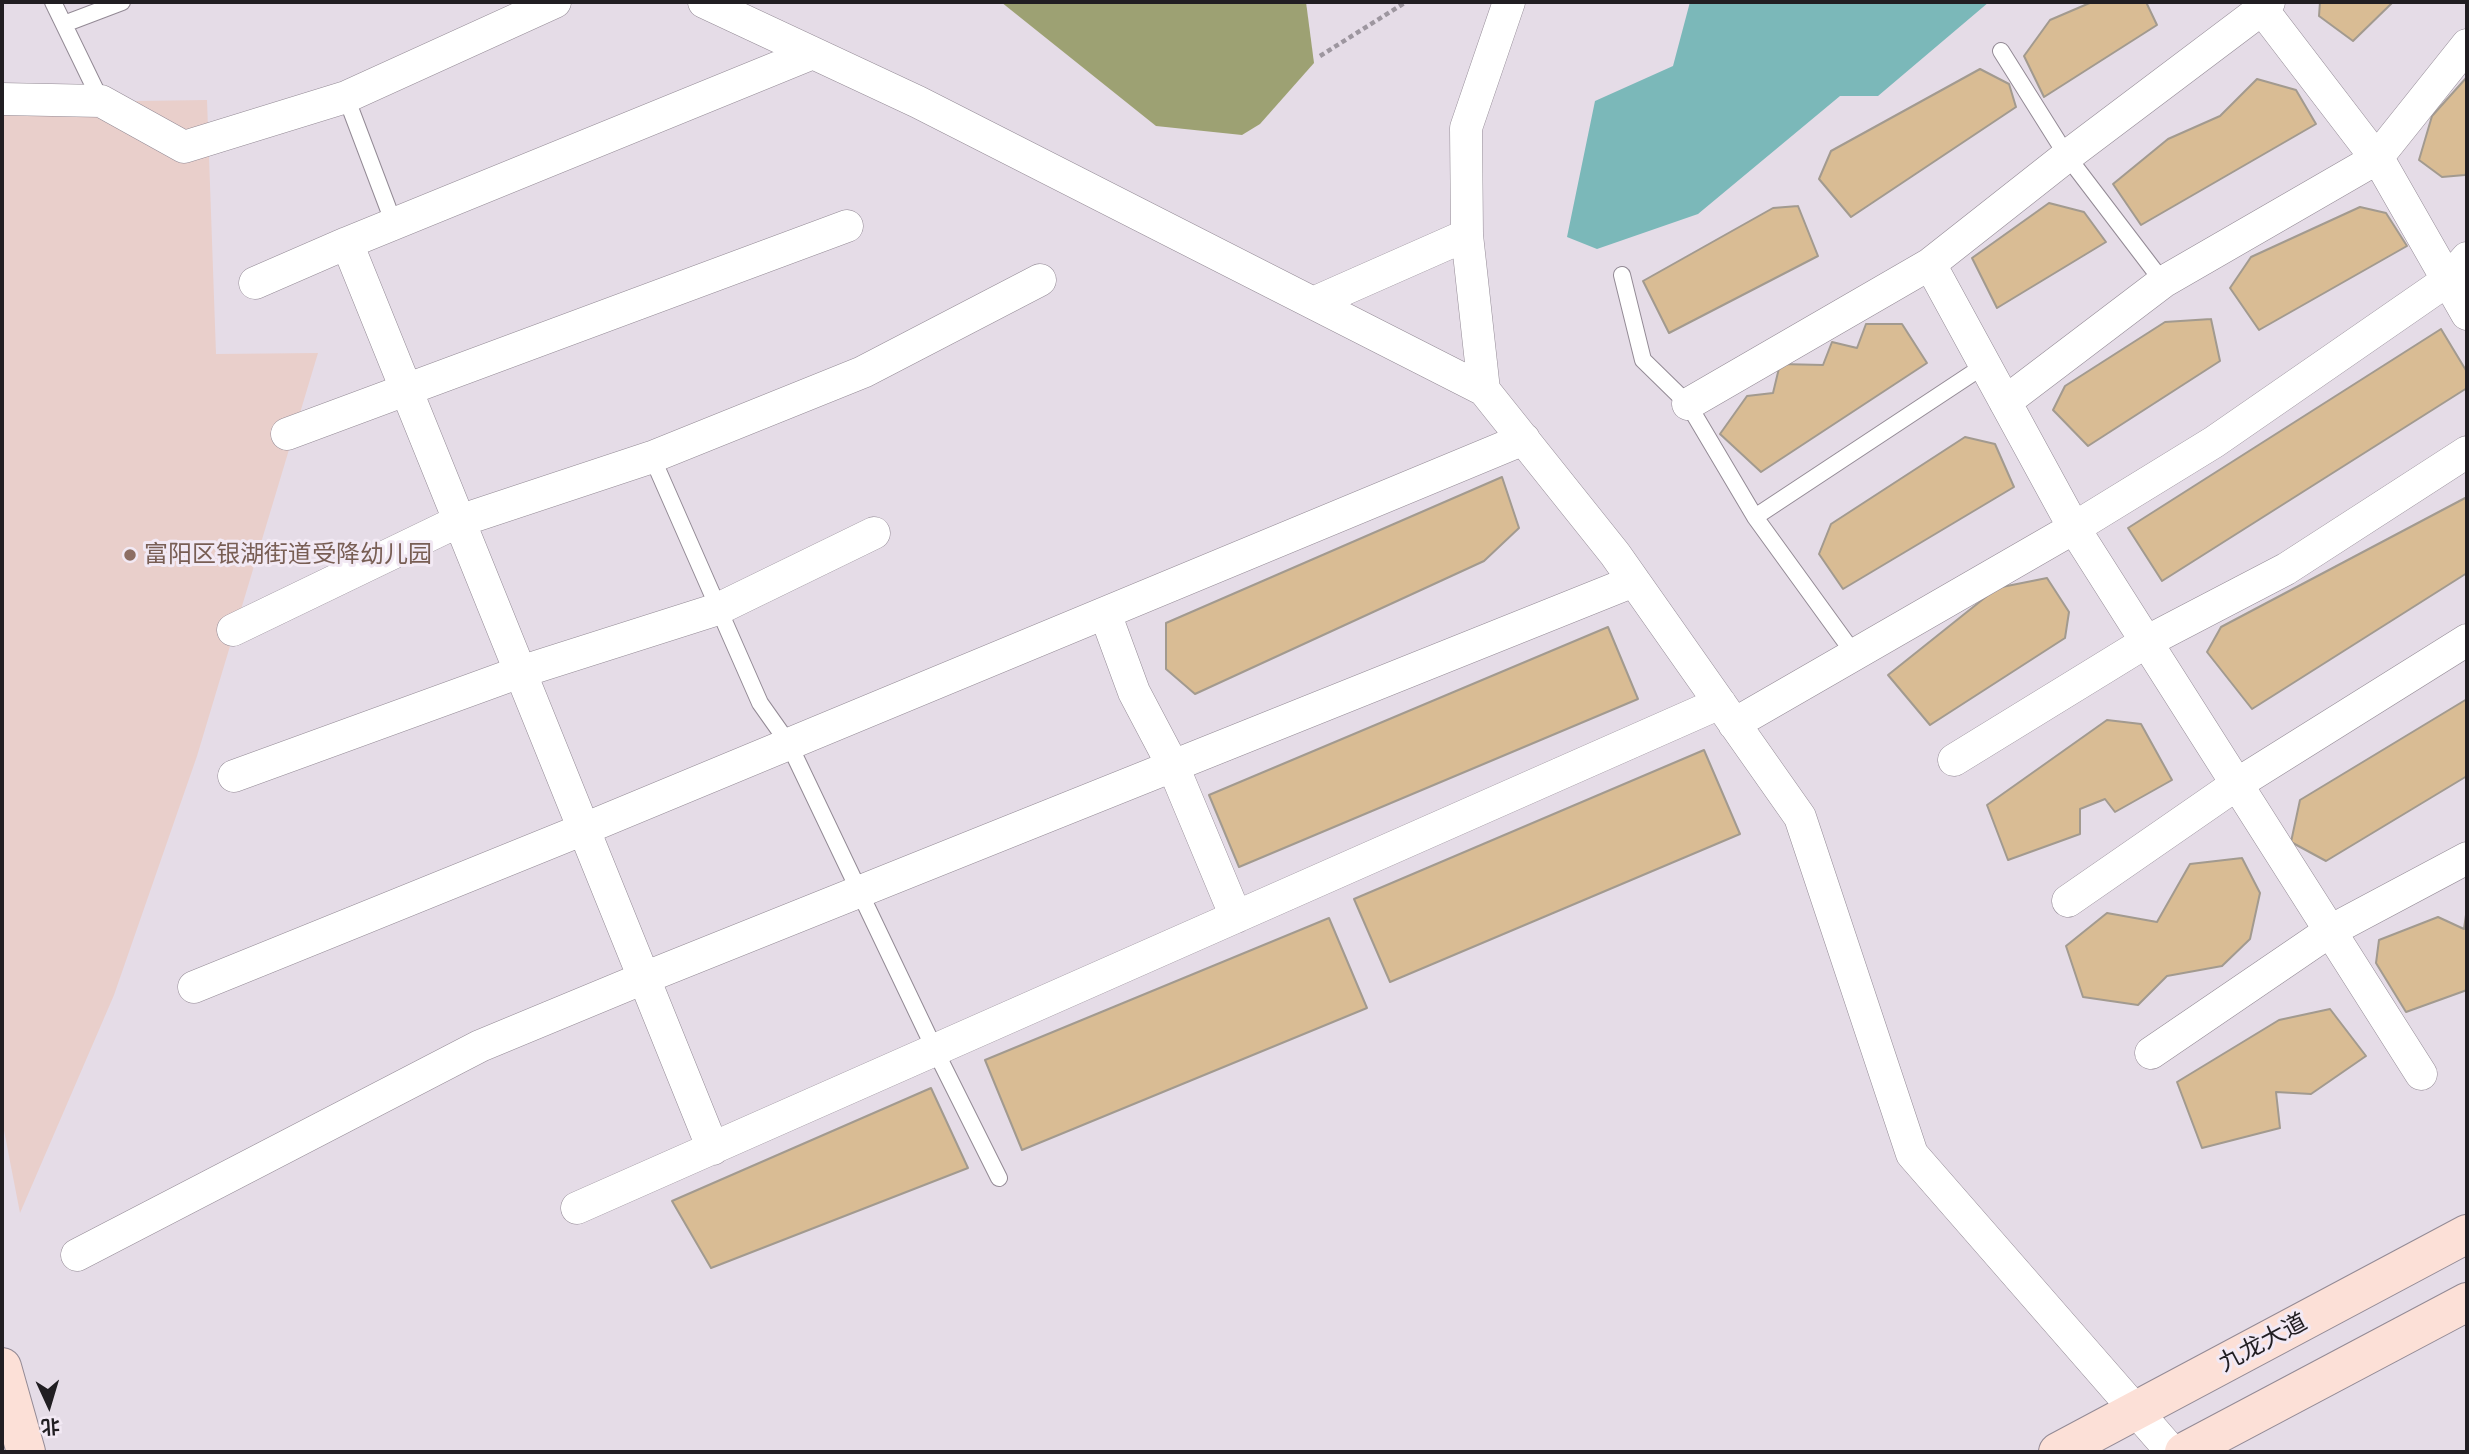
<!DOCTYPE html>
<html>
<head>
<meta charset="utf-8">
<style>
  body { margin:0 }
  #map { position:relative; width:2469px; height:1454px; overflow:hidden; background:#e5dce7; font-family:Figtree,"Noto Sans SC",sans-serif }
  canvas { display:block }
  .frame { position:absolute; inset:0; border:4px solid #211e22; pointer-events:none }
  .north { position:absolute; left:14px; top:1370px; width:70px; height:70px; -webkit-text-stroke:5px #f2e9f4; paint-order:stroke; rotate:176deg; font-size:19px; font-weight:700; line-height:28px; text-align:center; color:#211e22 }
  .north::after { content:''; display:block; margin:auto; width:24px; height:32px; background:#211e22; clip-path:polygon(50% 0,100% 100%,50% 72%,0 100%) }
</style>
</head>
<body>
<div id="map">
<canvas width="2469" height="1454"></canvas>
<div class="frame"></div>
<div class="north">北</div>
</div>
<script>
const c = document.querySelector('canvas').getContext('2d');
c.lineJoin = 'round';
function paint(path, color) { c.fillStyle = color; c.fill(path, 'evenodd'); }
const shape = rows => new Path2D(rows.map(r => 'M' + r).join(''));
function strokePath(path, color, width, dash) { c.strokeStyle = color; c.lineWidth = width; c.lineCap = dash ? 'butt' : 'round'; c.setLineDash(dash || []); c.stroke(path); }
function drawText(font, color, halo, rows, align = 'center') {
  c.font = font + ' Figtree,"Noto Sans SC",sans-serif'; c.lineWidth = 6; c.setLineDash([]); c.textBaseline = 'middle'; c.strokeStyle = halo; c.fillStyle = color; for (const [text, x, y, turn = 0] of rows) {
    c.save(); c.translate(x, y); c.rotate((+turn || 0) * Math.PI / 180); c.textAlign = isNaN(turn) ? turn : align; if (halo) c.strokeText(text, 0, 0); c.fillText(text, 0, 0); c.restore();
  }
}
paint(shape([
  [207,100,216,354,318,353,197,756,114,995,20,1213,2,1120,2,103]
]), '#e9cfcb');
paint(shape([
  [1001,2,1306,2,1314,63,1260,124,1242,135,1156,126]
]), '#9da173');
paint(shape([
  [1690,2,1989,2,1878,96,1840,96,1698,214,1597,249,1567,237,1595,101,1673,66]
]), '#7bb8b9');
const building = shape([
  [2092,2,2146,2,2157,25,2044,97,2024,56,2050,20,2092,2],
  [2320,2,2393,2,2353,41,2319,16,2320,2],
  [1980,69,2009,84,2016,107,1851,217,1819,179,1831,151,1980,69],
  [2467,77,2467,172,2465,175,2442,177,2419,160,2432,116,2467,77],
  [2257,79,2296,90,2316,124,2141,225,2113,184,2168,139,2220,116,2257,79],
  [2049,203,2084,212,2106,242,1997,308,1972,258,2049,203],
  [1798,206,1818,256,1669,333,1643,281,1773,208,1798,206],
  [2360,207,2386,213,2407,246,2259,330,2230,288,2251,257,2360,207],
  [2211,319,2220,361,2088,446,2053,410,2065,386,2165,322,2211,319],
  [1866,324,1902,324,1927,363,1761,472,1720,434,1747,396,1773,393,1780,364,1823,365,1832,342,1857,348,1866,324],
  [2441,329,2467,372,2467,388,2162,581,2128,528,2441,329],
  [1965,437,1995,444,2014,487,1843,589,1819,554,1831,524,1965,437],
  [1502,477,1519,528,1484,561,1195,694,1166,669,1166,623,1502,477],
  [2467,497,2467,573,2252,709,2207,652,2221,627,2467,497],
  [2047,578,2069,612,2065,638,1930,725,1888,675,1997,588,2047,578],
  [1608,627,1638,699,1239,867,1209,795,1608,627],
  [2467,699,2467,776,2326,861,2291,842,2300,800,2467,699],
  [2107,720,2141,724,2172,780,2115,812,2105,799,2080,809,2080,834,2008,860,1987,805,2107,720],
  [1704,750,1740,834,1390,982,1354,899,1704,750],
  [2242,858,2260,893,2250,939,2222,966,2167,976,2138,1005,2083,997,2066,946,2107,913,2157,922,2190,864,2242,858],
  [2467,908,2467,990,2406,1012,2376,963,2379,940,2438,917,2464,929,2467,908],
  [1329,918,1367,1008,1022,1150,985,1060,1329,918],
  [2330,1009,2366,1056,2311,1094,2276,1092,2280,1128,2202,1148,2177,1082,2279,1020,2330,1009],
  [931,1088,968,1168,711,1268,672,1201,931,1088]
]);
paint(building, '#d9bc94');
strokePath(building, '#a29a8f', 2);
const lane = shape([
  [53,2,101,101],
  [64,24,122,2],
  [2001,51,2067,156,2163,282],
  [346,97,394,224],
  [1622,275,1643,360,1688,404,1755,517,1855,655],
  [652,457,760,703,789,744,935,1050,999,1178],
  [1755,517,1985,365]
]);
const street = shape([
  [704,2,918,102,1484,390,1615,554,1800,817,1912,1154,2172,1452],
  [2262,9,2383,167,2467,314],
  [2,99,101,101,184,147,346,97,555,2],
  [347,243,713,1149],
  [1930,264,2074,528,2421,1074],
  [255,283,347,243,813,53],
  [1313,303,1467,235],
  [1484,390,1467,235,1466,128,1509,2],
  [2005,402,2163,282,2376,159,2467,45],
  [1688,404,1930,264,2067,156,2262,9,2269,2],
  [287,434,847,226],
  [1105,613,1134,692,1173,766,1236,917],
  [233,630,459,521,652,457,863,372,1040,280],
  [1734,724,2074,528,2214,442,2448,280,2467,258],
  [1954,760,2146,642,2286,569,2467,452],
  [234,776,520,672,718,609,874,533],
  [2068,901,2237,784,2467,640],
  [194,987,584,829,1524,439],
  [2151,1053,2330,931,2467,858],
  [577,1208,1720,703],
  [77,1255,480,1046,644,978,1634,581]
]);
const secondary = shape([
  [2,1367,26,1452],
  [2058,1452,2467,1234],
  [2184,1452,2467,1302]
]);
strokePath(lane, '#938a95', 18);
strokePath(street, '#938a95', 33);
strokePath(secondary, '#938a95', 40);
strokePath(shape([
  [1320,56,1406,2]
]), '#9d969f', 4.5, [5, 3.5]);
strokePath(lane, '#fff', 16);
strokePath(street, '#fff', 32);
strokePath(secondary, '#fce0d7', 38);
for (const [x, y, r, color] of [
  [130,555,7,"#8d6e63"]
]) { const dot = new Path2D(); dot.arc(x, y, r, 0, 2 * Math.PI); c.fillStyle = color; c.fill(dot); strokePath(dot, '#f2e9f4', 2.5); }
drawText('24px', '#785e54', '#f2e9f4', [
  ["富阳区银湖街道受降幼儿园",144,555]
], 'left');
drawText('24px', '#211e22', '#f2e9f4', [
  ["九龙大道",2263,1343,-28]
]);
</script>
</body>
</html>
